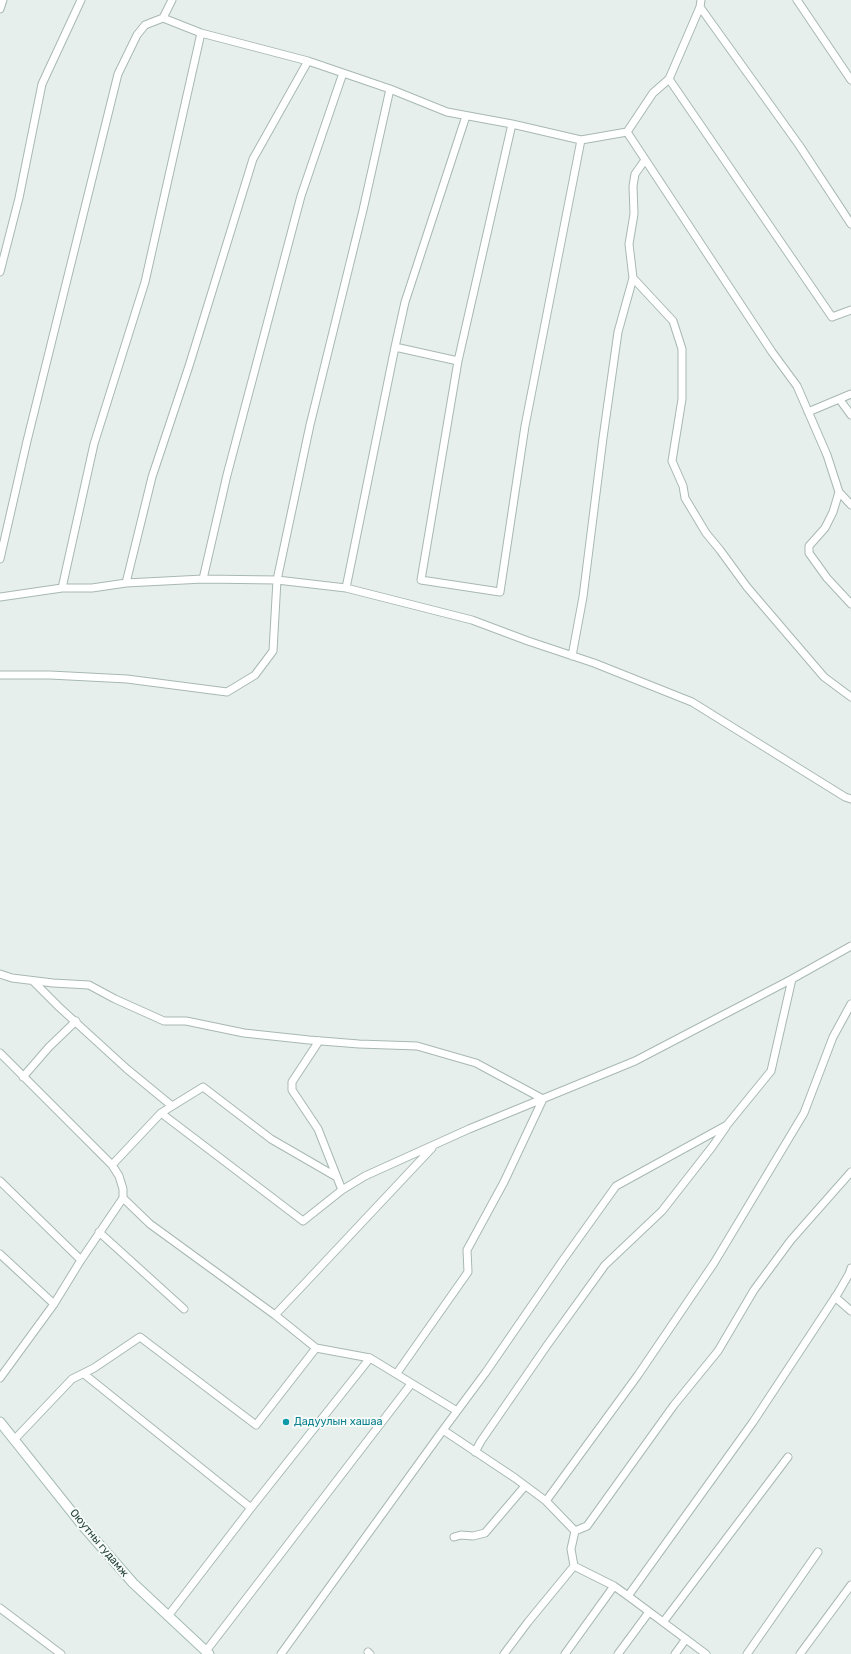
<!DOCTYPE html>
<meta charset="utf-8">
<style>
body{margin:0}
canvas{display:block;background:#e6efeb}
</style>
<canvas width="851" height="1654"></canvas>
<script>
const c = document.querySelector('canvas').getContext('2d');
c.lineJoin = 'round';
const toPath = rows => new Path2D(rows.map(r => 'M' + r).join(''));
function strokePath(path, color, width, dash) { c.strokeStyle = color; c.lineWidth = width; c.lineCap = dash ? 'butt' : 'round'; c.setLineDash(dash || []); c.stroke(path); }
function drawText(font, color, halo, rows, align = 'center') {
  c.font = font + ' Rubik,sans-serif'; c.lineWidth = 4; c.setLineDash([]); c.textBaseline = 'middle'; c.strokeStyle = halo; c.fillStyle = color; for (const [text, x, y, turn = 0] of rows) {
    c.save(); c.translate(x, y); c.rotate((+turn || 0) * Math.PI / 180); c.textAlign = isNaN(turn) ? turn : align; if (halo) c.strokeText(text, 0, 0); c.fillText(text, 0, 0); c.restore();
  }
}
const street = toPath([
 [172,0,163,18,201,33,308,61,390,89,447,112,512,124,581,140,627,132,653,93,669,79,700,7,701,0],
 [797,0,851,80],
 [700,7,799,145,851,224],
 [0,9,3,0],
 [669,79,832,317,851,310],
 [512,124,458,361,421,580,500,592,525,426,581,140],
 [627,132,772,352,797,386,827,455,839,492,851,505],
 [645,160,635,174,633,186,634,214,629,244,633,278,673,321,682,349,682,399,672,461,683,486,685,498,706,533,720,550,747,587,824,677,851,697],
 [0,272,19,198,42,84,81,0],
 [395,347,458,361],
 [840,400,851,415],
 [808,412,851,394],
 [839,492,833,512,825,528,809,546,809,553,827,578,851,604],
 [0,559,27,441,118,74,137,35,145,25,163,18],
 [203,579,227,475,301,196,343,73],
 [126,583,152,477,189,366,253,159,308,61],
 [62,588,94,444,145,282,201,33],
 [346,588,395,347,405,302,466,116],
 [0,597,62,588,92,588,126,583,203,579,277,580,346,588,472,620,528,641,594,663,692,702,845,797,851,799],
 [572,656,583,597,603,438,618,332,633,278],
 [0,675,50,675,127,679,227,692,255,675,273,651,277,580,310,425,363,210,390,89],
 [0,974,12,978,53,983,89,985,115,999,164,1021,186,1021,244,1033,309,1040,359,1044,417,1046,476,1063,543,1099,504,1182,467,1250,468,1272,397,1373],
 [33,981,59,1007,127,1069,172,1106],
 [319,1041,292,1082,292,1090,318,1129,342,1190],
 [0,1053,112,1165,119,1176,123,1189,123,1198,150,1224,275,1315,316,1348,370,1358,251,1508,168,1616],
 [23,1077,49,1047,76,1021],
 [161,1113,303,1221,342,1190,365,1176,469,1129,635,1061,792,979],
 [112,1165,161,1113,203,1087,271,1139,335,1176],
 [0,1181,81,1260],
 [99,1232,184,1309],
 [0,1254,54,1304],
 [835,1297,851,1311],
 [275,1315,432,1148],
 [370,1358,457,1411],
 [84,1374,251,1508],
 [0,1378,54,1304,81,1260,123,1198],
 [443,1430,486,1372,563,1260,616,1186,727,1125,771,1071,792,979,851,946],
 [14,1440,72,1379,94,1368,140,1337,256,1425,316,1348],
 [475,1452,481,1441,548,1344,605,1265,662,1211,712,1147,726,1127],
 [546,1501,638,1375,714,1263,804,1113,833,1037,851,1004],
 [454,1537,461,1535,473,1536,485,1533,525,1486],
 [574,1566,571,1549,575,1531,587,1526,674,1405,718,1351,754,1290,791,1240,851,1172],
 [574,1566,614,1586,628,1596,706,1654],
 [628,1596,753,1422,838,1293,849,1274,851,1268],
 [0,1608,61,1654],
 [664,1621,788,1457],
 [206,1651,411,1384],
 [368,1652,370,1654],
 [281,1654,443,1430,515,1478,546,1501,575,1531],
 [504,1654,528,1622,574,1566],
 [565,1654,614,1586],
 [618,1654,649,1612],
 [675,1654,686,1639],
 [747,1654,818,1552],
 [800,1654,851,1585]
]);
const secondary = toPath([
 [0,1422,83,1526,133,1583,209,1654]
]);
strokePath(street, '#a8b8b2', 9);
strokePath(secondary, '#a4bbb3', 11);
strokePath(street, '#fff', 7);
strokePath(secondary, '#fff', 9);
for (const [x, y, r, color] of [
 [286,1422,4,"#0f9aa8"]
]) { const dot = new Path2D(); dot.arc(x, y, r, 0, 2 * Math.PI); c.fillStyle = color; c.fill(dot); strokePath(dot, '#f7fbf9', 1.5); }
drawText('11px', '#0d838f', '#f7fbf9', [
 ["Дадуулын хашаа",294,1422]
], 'left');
drawText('11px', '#24423a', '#f7fbf9', [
 ["Оюутны гудамж",99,1543,50]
]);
</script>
